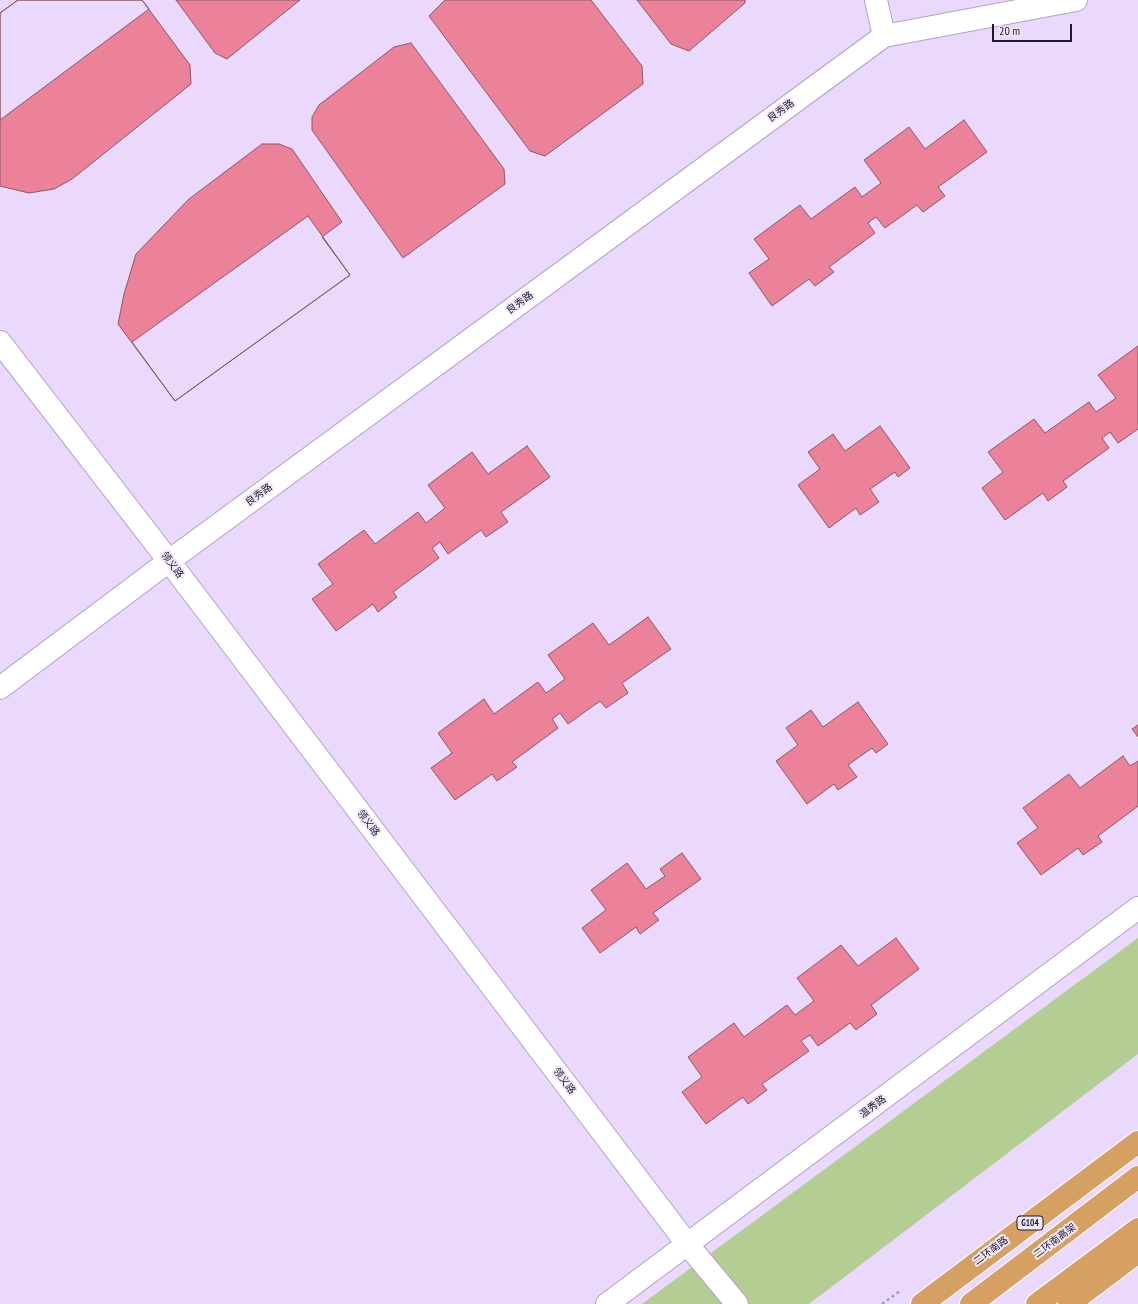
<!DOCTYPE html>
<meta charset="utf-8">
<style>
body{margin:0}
#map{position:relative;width:1138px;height:1304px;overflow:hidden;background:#ead9fd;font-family:"PT Sans Narrow",sans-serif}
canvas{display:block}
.scale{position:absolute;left:992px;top:24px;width:80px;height:18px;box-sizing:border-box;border:2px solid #201828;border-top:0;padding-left:5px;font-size:12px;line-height:14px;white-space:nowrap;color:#201828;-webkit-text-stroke:3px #f2eafc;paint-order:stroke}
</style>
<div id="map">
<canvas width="1138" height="1304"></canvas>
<div class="scale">20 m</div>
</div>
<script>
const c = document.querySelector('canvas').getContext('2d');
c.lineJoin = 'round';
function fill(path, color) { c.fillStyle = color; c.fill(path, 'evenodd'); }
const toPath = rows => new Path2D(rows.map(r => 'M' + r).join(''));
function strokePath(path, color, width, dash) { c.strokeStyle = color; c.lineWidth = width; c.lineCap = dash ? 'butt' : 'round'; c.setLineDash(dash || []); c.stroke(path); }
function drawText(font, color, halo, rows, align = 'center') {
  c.font = font + ' "PT Sans Narrow","Noto Sans SC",sans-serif'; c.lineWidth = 4; c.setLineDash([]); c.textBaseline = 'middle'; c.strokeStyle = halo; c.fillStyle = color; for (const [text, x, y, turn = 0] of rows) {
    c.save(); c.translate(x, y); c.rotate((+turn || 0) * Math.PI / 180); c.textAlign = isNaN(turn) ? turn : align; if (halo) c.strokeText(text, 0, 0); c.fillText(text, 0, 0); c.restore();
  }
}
fill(toPath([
 [1138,938,1138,1054,809,1304,642,1304]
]), '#b4cd92');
const building = toPath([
 [18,0,142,0,190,65,191,84,72,179,54,189,29,193,0,186,0,13,18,0],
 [18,0,142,0,149,9,0,120,0,13,18,0],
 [176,0,300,0,227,59,215,53,176,0],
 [445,0,591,0,642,66,643,84,545,156,530,151,429,16,445,0],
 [637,0,745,0,745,3,689,51,671,44,637,0],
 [411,43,504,169,505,184,403,258,312,130,312,117,319,105,394,47,411,43],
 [964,120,987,152,938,187,945,196,923,212,917,205,885,228,876,217,868,223,875,233,829,267,834,272,815,286,809,279,772,306,749,273,769,259,754,239,800,205,811,219,855,187,862,197,881,183,864,160,909,127,925,149,964,120],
 [262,144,279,144,292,149,342,222,322,237,350,275,175,401,118,324,124,294,136,254,189,199,262,144],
 [308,216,350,275,175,401,132,342,308,216],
 [1138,346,1138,429,1118,443,1110,432,1102,438,1109,448,1063,481,1067,487,1048,501,1043,493,1005,520,982,488,1003,472,988,452,1034,419,1045,433,1089,402,1096,412,1116,398,1098,375,1138,346],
 [880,426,910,468,898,477,895,472,870,489,879,502,860,515,856,508,829,528,798,485,820,469,808,452,833,434,845,451,880,426],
 [527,446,550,477,501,512,508,522,486,537,481,530,448,554,440,542,432,548,439,558,393,592,397,597,378,612,373,604,336,631,312,599,333,584,318,564,364,530,375,544,418,512,426,523,445,508,428,485,472,452,488,474,527,446],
 [648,617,671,649,622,683,628,693,606,708,600,701,568,724,560,713,552,719,558,728,512,762,517,767,497,781,492,774,455,800,431,768,452,753,438,733,484,699,494,714,538,682,546,693,565,679,548,655,593,623,609,645,648,617],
 [858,702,888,744,876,753,872,748,848,765,857,777,838,790,834,784,807,804,776,761,798,745,786,728,811,710,823,727,858,702],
 [1138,725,1138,737,1132,729,1138,725],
 [1123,756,1130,766,1138,761,1138,806,1098,836,1102,842,1083,855,1078,848,1041,875,1017,843,1038,828,1023,808,1069,774,1080,788,1123,756],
 [682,853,701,879,653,913,659,920,640,934,636,927,600,953,582,928,606,910,591,890,627,863,646,889,665,876,660,869,682,853],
 [896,938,919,969,871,1005,877,1014,856,1030,850,1023,818,1046,810,1035,801,1041,809,1051,762,1084,767,1090,748,1104,743,1097,706,1124,682,1092,702,1077,688,1057,734,1023,744,1037,787,1005,795,1015,814,1001,797,978,841,945,858,966,896,938]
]);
fill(building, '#ec829a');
strokePath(building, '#885862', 1);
const tertiary = toPath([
 [876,0,884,36],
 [0,342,169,561,688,1245,737,1304],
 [0,688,169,561,884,36,1076,0],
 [607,1304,1138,908]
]);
const trunk = toPath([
 [922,1304,1138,1142],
 [971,1304,1138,1177],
 [1037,1304,1138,1229],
 [1069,1304,1138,1252]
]);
strokePath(tertiary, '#b39fc9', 24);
strokePath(trunk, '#fff', 24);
strokePath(toPath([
 [882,1304,900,1291]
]), '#a99bb8', 2.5, [3, 3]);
strokePath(tertiary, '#fff', 22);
strokePath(trunk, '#d6a063', 22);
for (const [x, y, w] of [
 [1030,1223,26]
]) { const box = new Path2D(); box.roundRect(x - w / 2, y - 7, w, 14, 3); c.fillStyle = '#f2eafc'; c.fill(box); strokePath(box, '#201828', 1); }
drawText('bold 9px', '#201828', null, [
 ["G104",1030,1223]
]);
drawText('10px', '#201828', '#f2eafc', [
 ["良秀路",781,111,-36],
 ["良秀路",520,303,-36],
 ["良秀路",259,495,-36],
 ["领义路",172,565,53],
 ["领义路",368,823,53],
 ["领义路",564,1081,53],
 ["温秀路",873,1107,-37],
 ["二环南高架",1055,1241,-37],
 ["二环南路",991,1251,-37]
]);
</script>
